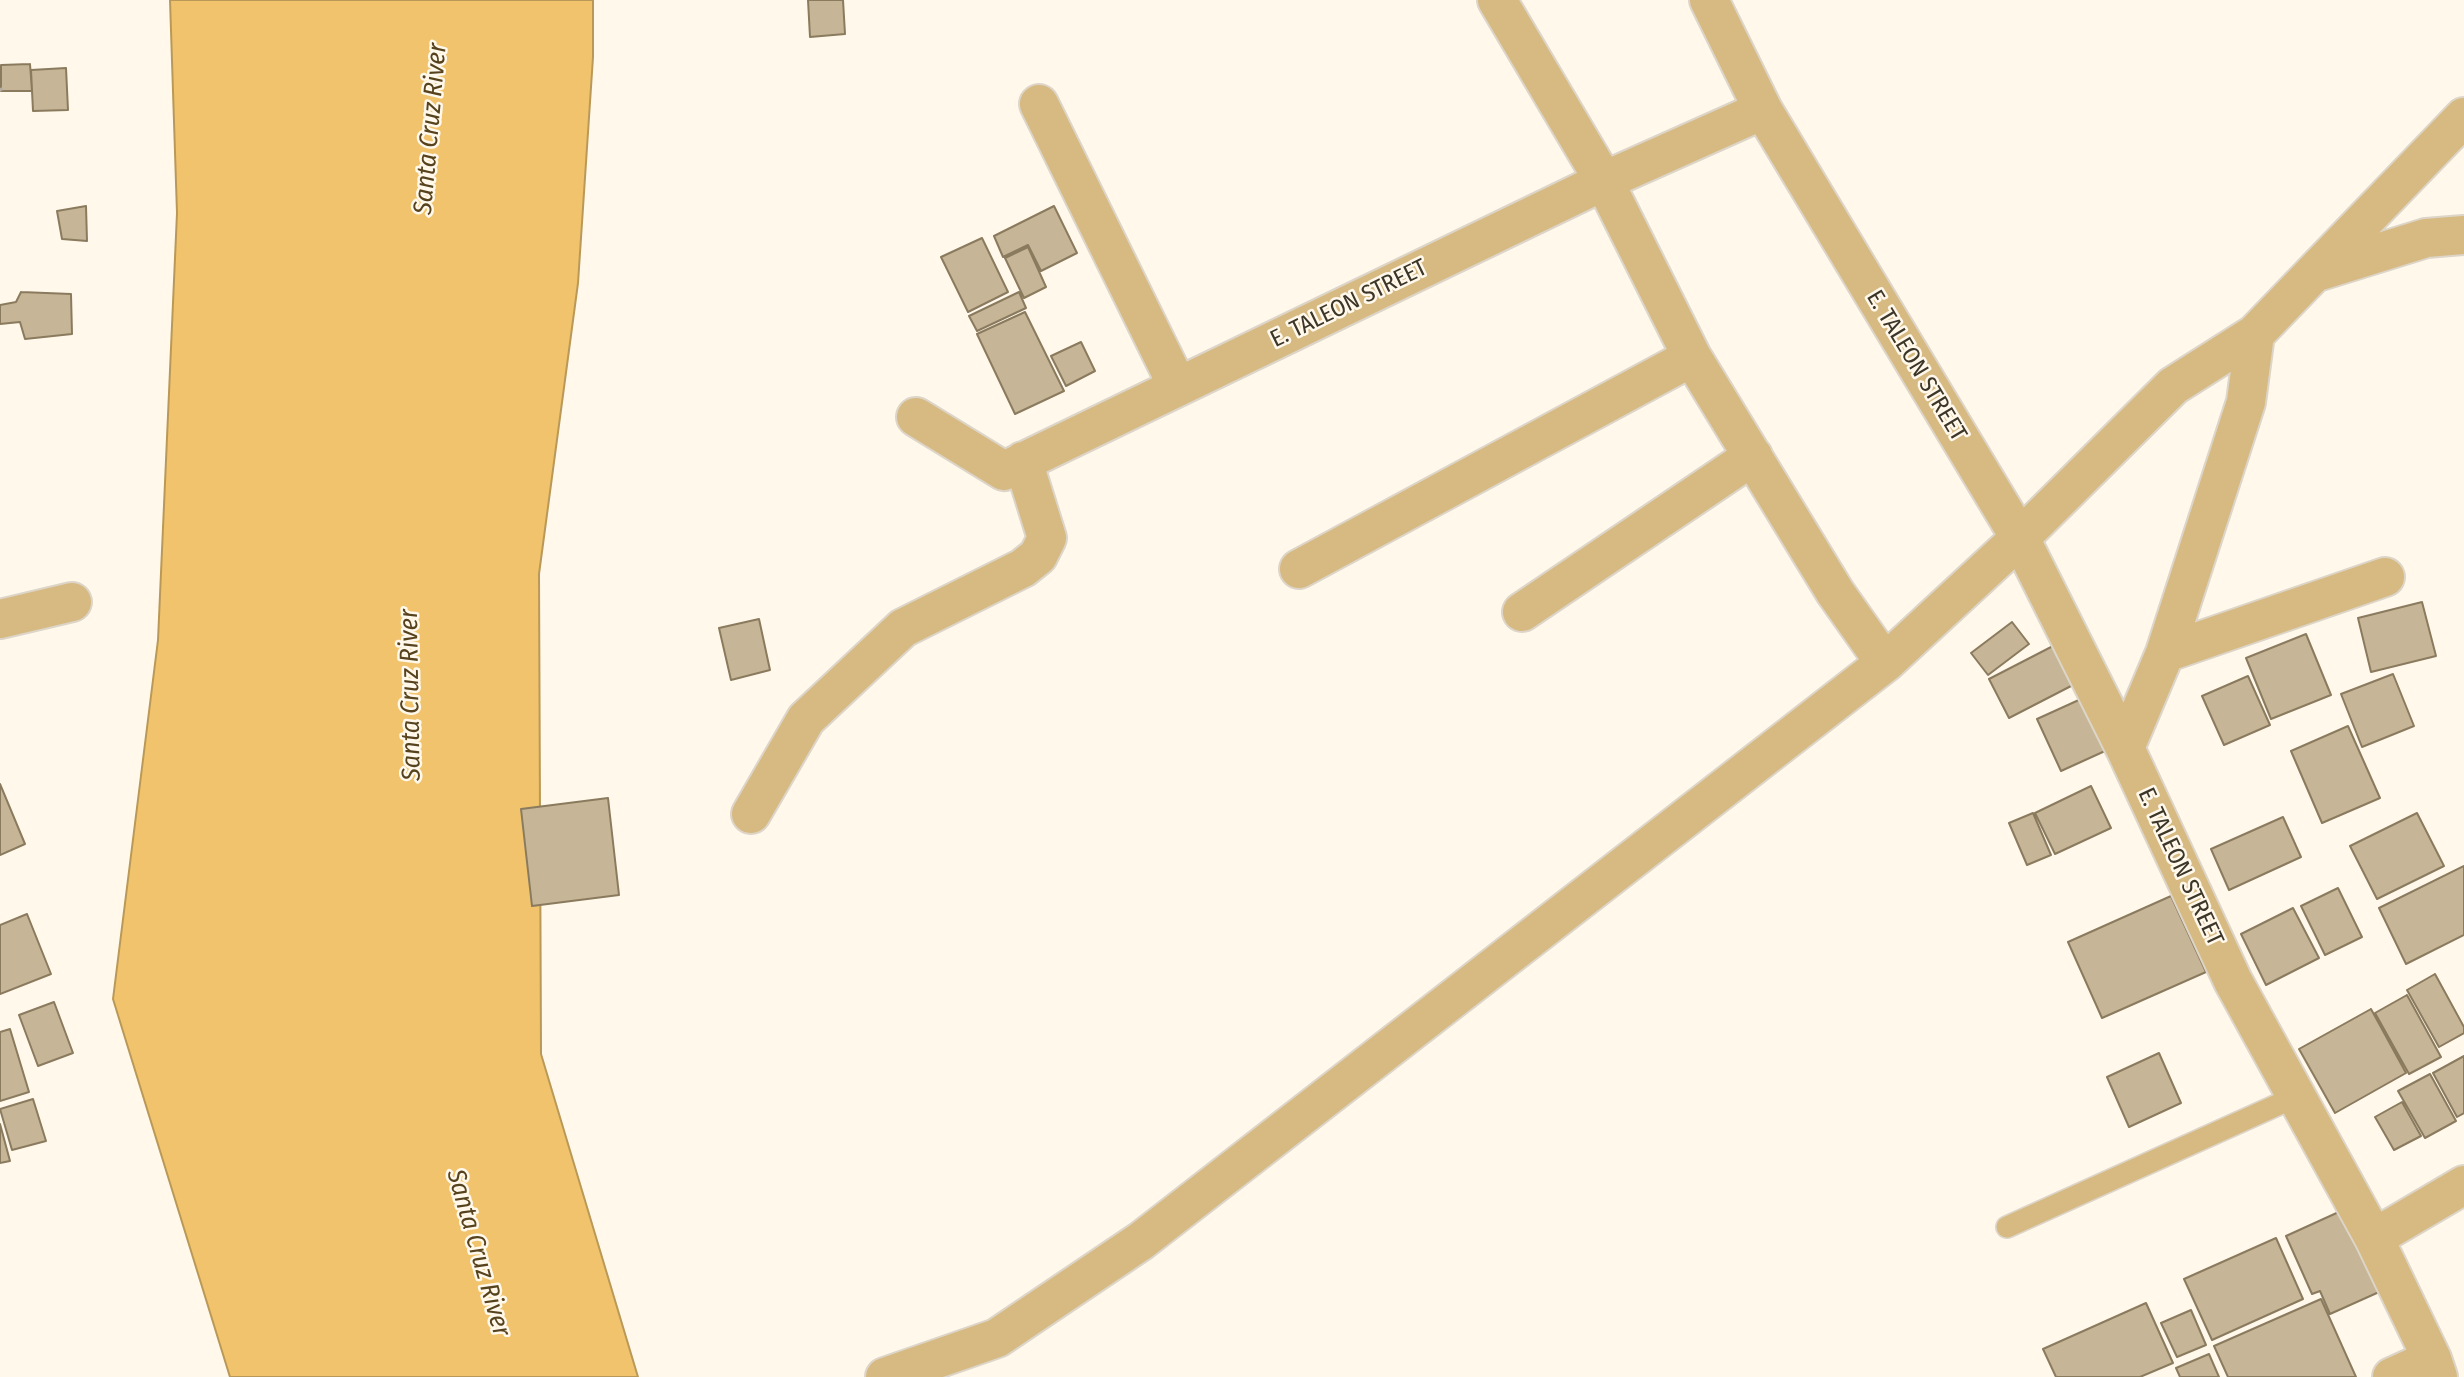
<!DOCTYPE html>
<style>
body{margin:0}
canvas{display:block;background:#fff8eb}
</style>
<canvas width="2464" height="1377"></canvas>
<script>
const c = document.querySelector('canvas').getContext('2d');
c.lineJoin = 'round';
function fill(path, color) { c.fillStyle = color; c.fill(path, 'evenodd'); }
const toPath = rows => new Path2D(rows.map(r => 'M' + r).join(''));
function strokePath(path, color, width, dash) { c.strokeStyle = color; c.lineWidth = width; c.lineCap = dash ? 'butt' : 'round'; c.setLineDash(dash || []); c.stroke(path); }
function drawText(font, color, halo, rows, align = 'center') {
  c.font = font + ' "Fira Sans Condensed",sans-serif'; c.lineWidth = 5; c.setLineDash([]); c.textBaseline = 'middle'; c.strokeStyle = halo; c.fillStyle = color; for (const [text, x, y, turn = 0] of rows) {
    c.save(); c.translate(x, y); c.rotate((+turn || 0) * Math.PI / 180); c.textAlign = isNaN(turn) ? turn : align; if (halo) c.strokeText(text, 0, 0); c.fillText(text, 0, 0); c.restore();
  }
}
const water = toPath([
 [170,0,593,0,593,57,578,283,539,574,541,1054,638,1377,230,1377,113,999,158,640,177,213,170,0]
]);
fill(water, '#f0c36c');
strokePath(water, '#ba9958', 2);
const building = toPath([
 [808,0,843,0,845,34,810,37,808,0],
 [30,64,32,91,1,91,1,65,30,64],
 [66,68,68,110,33,111,31,70,66,68],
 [86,206,87,241,62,239,57,211,86,206],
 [1054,206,1077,253,1041,271,1028,245,1003,257,994,236,1054,206],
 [982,238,1008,292,968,312,941,257,982,238],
 [1028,247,1046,287,1024,298,1005,258,1028,247],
 [21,292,71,294,72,334,25,339,20,322,0,324,0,305,16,302,21,292],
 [1019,292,1026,308,977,331,969,316,1019,292],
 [1025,312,1064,391,1015,414,977,334,1025,312],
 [1081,342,1095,371,1066,386,1051,356,1081,342],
 [2422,602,2436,656,2371,672,2358,618,2422,602],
 [759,619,770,670,731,680,719,628,759,619],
 [2012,622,2029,644,1988,675,1971,653,2012,622],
 [2306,634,2331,695,2271,719,2246,658,2306,634],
 [2053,646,2073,685,2009,718,1989,679,2053,646],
 [2393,674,2414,726,2362,747,2341,694,2393,674],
 [2248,676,2270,725,2224,745,2202,696,2248,676],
 [2081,699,2105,751,2061,771,2037,719,2081,699],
 [2348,726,2380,798,2322,823,2291,751,2348,726],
 [0,784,25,844,0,855,0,784],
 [2091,786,2111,828,2055,854,2035,813,2091,786],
 [608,798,619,895,532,906,521,809,608,798],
 [2033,813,2051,855,2027,865,2009,823,2033,813],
 [2417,813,2444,866,2377,899,2350,846,2417,813],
 [2283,817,2301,857,2229,890,2211,849,2283,817],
 [2464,866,2464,935,2406,964,2379,908,2464,866],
 [2338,888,2362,937,2325,955,2301,906,2338,888],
 [2171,896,2206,972,2102,1018,2068,942,2171,896],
 [2293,908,2319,958,2266,985,2241,934,2293,908],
 [27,914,51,974,0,994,0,925,27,914],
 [2435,974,2464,1027,2464,1033,2439,1047,2407,990,2435,974],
 [2407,995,2441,1057,2409,1074,2375,1013,2407,995],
 [54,1002,73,1053,38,1066,19,1015,54,1002],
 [2371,1009,2406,1073,2335,1113,2299,1049,2371,1009],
 [10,1029,29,1092,0,1101,0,1032,10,1029],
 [2159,1053,2181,1103,2129,1127,2107,1077,2159,1053],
 [2464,1056,2464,1113,2457,1117,2433,1073,2464,1056],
 [2430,1074,2456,1121,2425,1138,2398,1091,2430,1074],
 [33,1099,46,1141,12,1150,0,1109,33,1099],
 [2402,1102,2421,1136,2394,1150,2375,1117,2402,1102],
 [0,1124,10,1161,0,1163,0,1124],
 [2352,1206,2388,1288,2330,1314,2320,1291,2312,1294,2286,1236,2352,1206],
 [2276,1238,2303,1299,2212,1340,2184,1279,2276,1238],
 [2321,1299,2356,1377,2228,1377,2214,1346,2321,1299],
 [2146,1303,2173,1363,2140,1377,2056,1377,2043,1349,2146,1303],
 [2191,1310,2206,1345,2177,1357,2161,1323,2191,1310],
 [2209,1354,2219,1377,2180,1377,2176,1368,2209,1354]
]);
fill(building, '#c6b597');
strokePath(building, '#8b7b5e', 2);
const service = toPath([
 [2007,1227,2295,1097]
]);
const minor = toPath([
 [1497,0,1604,181,1692,357,1835,592,1885,663],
 [1709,0,1763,110,2020,538,2125,748,2233,981,2374,1238,2432,1359,2438,1377],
 [1039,104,1178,387],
 [2320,271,2426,238,2464,235],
 [916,417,1004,471,1604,181,1763,110],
 [1299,569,1692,357],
 [1522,612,1753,456],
 [0,619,72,602],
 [2165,653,2385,577],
 [2125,748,2165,653,2246,402,2255,334,2464,117],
 [751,814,806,719,903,628,1023,568,1038,556,1047,538,1023,461],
 [2374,1238,2464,1185],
 [885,1377,997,1338,1141,1241,1885,663,2020,538,2173,386,2255,334],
 [2392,1377,2432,1359]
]);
strokePath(service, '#dcd5c8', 24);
strokePath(minor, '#dcd5c8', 42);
strokePath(toPath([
 [0,88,1,91]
]), '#b4ada0', 4.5, [7, 3.5]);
strokePath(service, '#d7b982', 21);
strokePath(minor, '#d7b982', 38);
drawText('24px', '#3c3629', '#fff8eb', [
 ["E. TALEON STREET",1349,304,-26],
 ["E. TALEON STREET",1916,366,59],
 ["E. TALEON STREET",2180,867,65]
]);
drawText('italic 26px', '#56431e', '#fff8eb', [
 ["Santa Cruz River",431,129,-85],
 ["Santa Cruz River",411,695,-91],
 ["Santa Cruz River",478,1253,74]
]);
</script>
